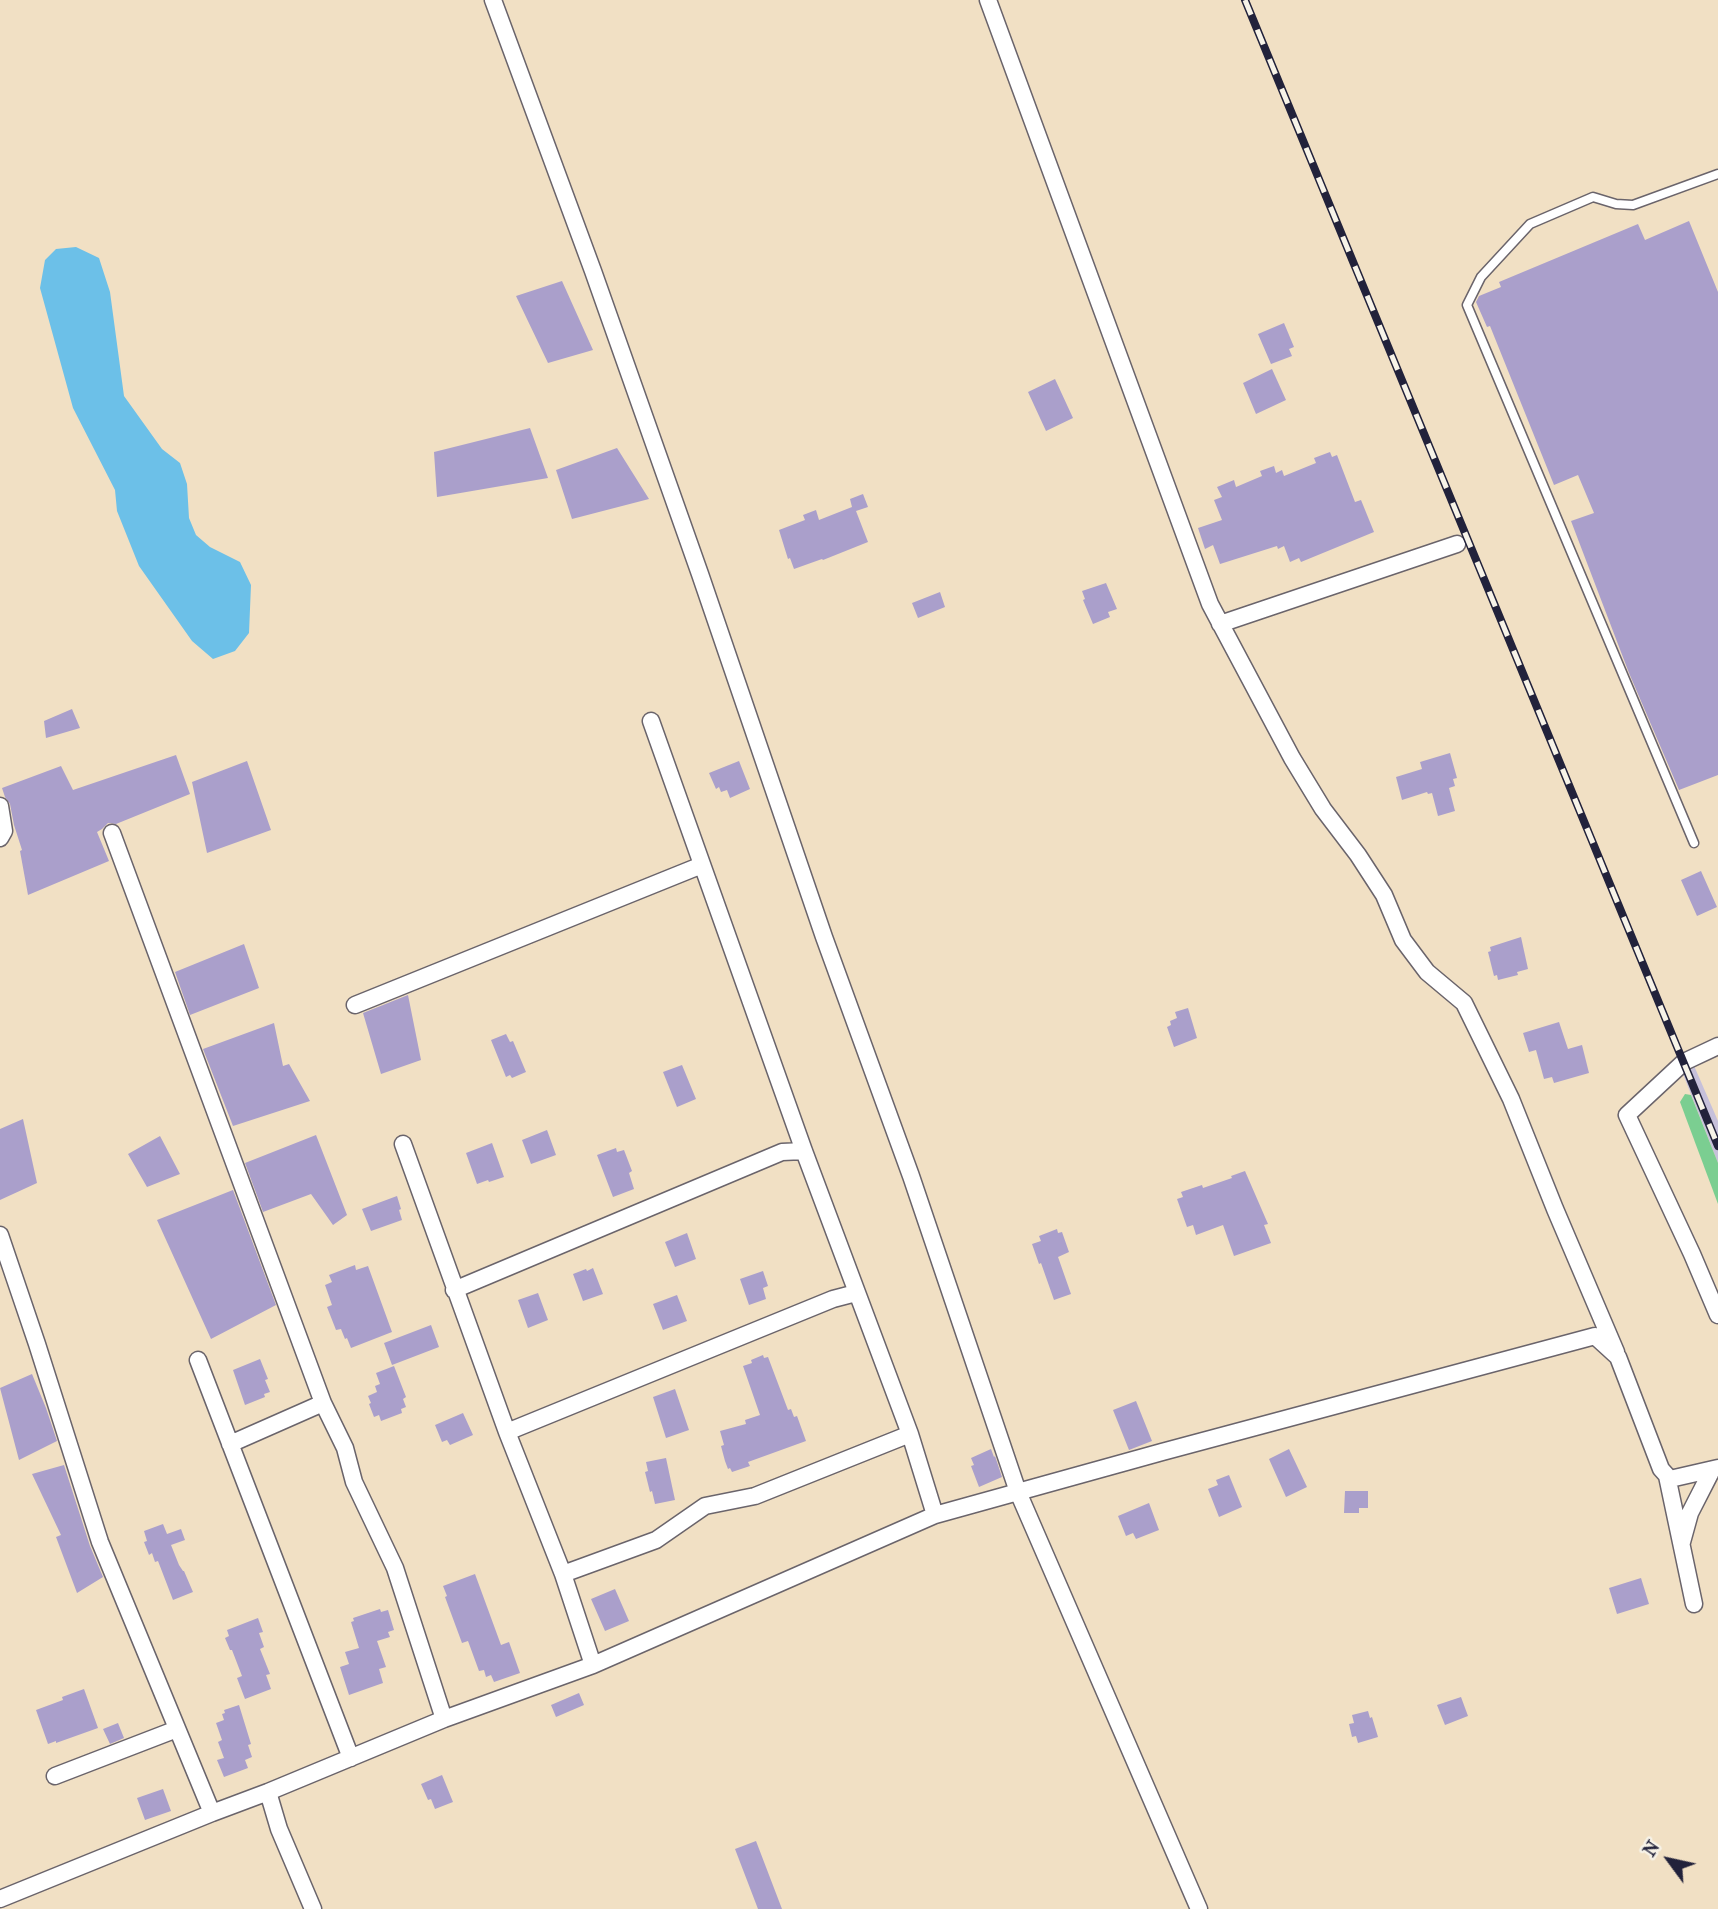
<!DOCTYPE html>
<style>
body{margin:0}
#map{position:relative;width:1718px;height:1909px;overflow:hidden;background:#f1e0c4;font-family:"IM FELL French Canon",serif}
canvas{display:block}
.north{position:absolute;left:1634px;top:1825px;width:70px;height:70px;-webkit-text-stroke:5px #f7f3e8;paint-order:stroke;rotate:303deg;font-size:19px;font-weight:700;line-height:28px;text-align:center;color:#22223b}
.north::after{content:'';display:block;margin:auto;width:24px;height:32px;background:#22223b;clip-path:polygon(50% 0,100% 100%,50% 72%,0 100%)}
</style>
<div id="map">
<canvas width="1718" height="1909"></canvas>
<div class="north">N</div>
</div>
<script>
const c = document.querySelector('canvas').getContext('2d');
c.lineJoin = 'round';
function fill(path, color) { c.fillStyle = color; c.fill(path, 'evenodd'); }
const toPath = rows => new Path2D(rows.map(r => 'M' + r).join(''));
function strokePath(path, color, width, dash) { c.strokeStyle = color; c.lineWidth = width; c.lineCap = dash ? 'butt' : 'round'; c.setLineDash(dash || []); c.stroke(path); }
fill(toPath([
 [1692,1061,1718,1121,1718,1163,1683,1074]
]), '#c6c0da');
fill(toPath([
 [1685,1094,1691,1095,1718,1163,1718,1204,1680,1102]
]), '#7bce91');
fill(toPath([
 [76,247,99,258,110,292,124,396,162,449,180,463,187,484,189,518,196,535,210,547,240,562,251,585,249,633,235,651,213,659,192,641,139,566,117,511,115,490,73,408,40,288,45,260,56,249]
]), '#6cc0e8');
fill(toPath([
 [1689,221,1718,292,1718,775,1679,790,1629,673,1571,521,1594,513,1578,475,1554,485,1490,326,1487,327,1476,302,1479,296,1501,287,1499,282,1638,224,1645,240],
 [562,281,593,350,548,363,516,296],
 [1284,323,1294,347,1289,349,1292,356,1271,364,1258,334],
 [1272,369,1286,400,1256,414,1243,383],
 [1055,379,1073,418,1046,431,1028,392],
 [530,428,548,478,437,497,434,452],
 [617,448,649,499,572,519,556,470],
 [1330,452,1332,457,1337,455,1355,502,1361,500,1374,532,1301,562,1299,558,1290,562,1284,546,1278,549,1277,546,1220,564,1213,545,1205,549,1198,528,1222,520,1214,500,1222,497,1217,487,1234,480,1236,487,1262,476,1260,471,1274,466,1276,473,1282,470,1284,476,1316,463,1314,458],
 [863,494,868,507,856,511,868,542,823,560,822,559,794,569,790,558,788,559,779,530,805,520,803,515,816,510,819,520,852,507,850,499],
 [1106,583,1117,609,1108,612,1110,617,1093,624,1083,600,1085,599,1082,591],
 [940,592,945,607,918,618,912,603],
 [72,709,80,728,46,738,44,721],
 [1450,753,1457,778,1453,779,1455,786,1449,788,1455,811,1438,816,1432,793,1428,794,1427,792,1402,800,1396,777,1422,769,1420,762],
 [176,755,190,794,116,824,108,823,102,829,97,832,109,861,28,895,20,851,22,850,14,825,10,804,5,797,2,788,61,766,73,790],
 [247,761,271,830,207,853,192,782],
 [739,761,750,789,730,798,727,790,721,792,719,787,716,789,709,773],
 [1701,871,1717,907,1697,916,1681,880],
 [1521,937,1528,969,1517,972,1518,975,1498,980,1497,975,1494,976,1488,952,1491,951,1490,947],
 [244,944,259,988,190,1015,175,972],
 [408,995,421,1060,381,1074,363,1013],
 [1188,1008,1197,1038,1174,1047,1167,1027,1171,1025,1170,1021,1177,1018,1175,1012],
 [1559,1022,1568,1049,1582,1045,1589,1073,1554,1083,1552,1077,1544,1079,1536,1050,1529,1052,1523,1033],
 [274,1023,283,1066,289,1064,310,1101,233,1126,203,1049],
 [506,1034,510,1042,513,1041,526,1072,512,1078,510,1075,506,1077,491,1040],
 [682,1065,696,1099,677,1107,663,1072],
 [23,1119,37,1183,0,1200,0,1129],
 [547,1130,556,1155,531,1164,522,1140],
 [316,1135,347,1215,333,1225,311,1194,263,1212,245,1163],
 [160,1136,180,1174,147,1187,128,1154],
 [492,1143,504,1177,489,1182,488,1180,477,1184,466,1153],
 [616,1148,617,1152,624,1150,632,1171,629,1173,634,1189,613,1197,597,1155],
 [1245,1171,1268,1224,1264,1225,1271,1243,1234,1256,1223,1225,1196,1235,1193,1225,1187,1227,1177,1199,1183,1197,1181,1192,1202,1185,1203,1188,1232,1178,1231,1176],
 [233,1190,276,1305,211,1339,157,1220],
 [397,1196,401,1209,399,1210,402,1220,371,1231,362,1209],
 [1057,1229,1058,1233,1062,1232,1069,1252,1058,1257,1071,1294,1054,1300,1041,1263,1039,1264,1032,1244,1041,1241,1039,1236],
 [687,1233,696,1259,675,1267,665,1242],
 [355,1265,356,1270,368,1266,392,1332,351,1348,347,1338,345,1339,341,1329,336,1330,327,1307,332,1305,325,1285,332,1282,329,1275],
 [593,1268,603,1294,583,1301,573,1274,586,1269,587,1271],
 [763,1271,768,1286,763,1288,766,1299,749,1305,740,1279],
 [538,1293,548,1320,528,1328,518,1300],
 [677,1295,687,1321,663,1330,653,1304],
 [431,1325,439,1347,392,1365,384,1343],
 [763,1355,764,1358,768,1357,788,1410,791,1409,794,1417,797,1416,806,1441,748,1462,750,1466,732,1472,730,1468,728,1469,725,1461,721,1446,724,1445,720,1431,746,1424,745,1420,760,1415,743,1366,752,1363,751,1360],
 [260,1359,268,1379,265,1380,270,1392,264,1394,265,1397,245,1405,233,1370],
 [394,1366,406,1397,403,1399,406,1407,401,1409,402,1413,381,1421,379,1415,374,1417,369,1404,371,1403,368,1396,377,1392,375,1386,380,1384,376,1373],
 [32,1374,46,1408,57,1441,19,1460,0,1388],
 [675,1389,689,1430,666,1438,653,1397],
 [1136,1401,1152,1441,1129,1450,1113,1410],
 [463,1413,473,1435,450,1445,447,1440,442,1442,435,1425],
 [991,1449,994,1457,995,1456,1002,1477,979,1487,971,1466,974,1465,971,1458],
 [1289,1449,1307,1487,1286,1497,1269,1459],
 [666,1458,675,1500,655,1504,652,1491,650,1492,645,1472,648,1471,646,1462],
 [64,1465,90,1546,103,1577,77,1593,56,1537,61,1535,32,1474],
 [1229,1475,1242,1507,1219,1517,1208,1489,1218,1485,1216,1480],
 [1345,1491,1368,1491,1368,1508,1359,1508,1359,1513,1344,1513],
 [1149,1503,1159,1530,1136,1539,1133,1533,1126,1536,1118,1516],
 [163,1524,167,1534,181,1529,185,1540,171,1545,179,1565,183,1571,184,1571,193,1592,173,1600,158,1561,155,1562,152,1553,149,1555,144,1542,147,1541,144,1531],
 [475,1574,501,1645,509,1642,520,1673,494,1682,491,1675,486,1677,484,1670,479,1671,468,1641,462,1643,445,1597,447,1596,443,1586],
 [1641,1578,1649,1604,1617,1614,1609,1588],
 [615,1589,629,1621,605,1631,591,1599],
 [380,1609,381,1612,388,1610,394,1630,388,1632,390,1637,377,1641,386,1667,379,1669,383,1683,349,1695,340,1667,349,1664,345,1652,359,1648,351,1622,354,1621,353,1618],
 [258,1618,263,1632,259,1633,264,1647,260,1649,270,1674,266,1675,271,1689,245,1699,237,1678,242,1676,232,1650,230,1650,225,1638,229,1636,227,1630],
 [84,1689,98,1728,56,1743,56,1741,48,1744,36,1710,63,1700,62,1697],
 [579,1693,584,1705,556,1717,551,1705],
 [1461,1697,1468,1716,1445,1725,1437,1705],
 [239,1705,251,1744,248,1745,252,1757,245,1760,248,1768,224,1777,217,1760,224,1758,218,1742,222,1740,216,1723,224,1720,222,1714,225,1713,224,1710],
 [1368,1711,1370,1718,1372,1717,1378,1737,1358,1743,1356,1736,1352,1737,1349,1724,1354,1723,1352,1715],
 [118,1723,124,1738,110,1744,103,1729],
 [442,1775,453,1802,435,1809,431,1799,428,1800,421,1784],
 [163,1789,171,1811,145,1820,137,1798],
 [756,1841,782,1909,758,1909,735,1849]
]), '#aa9fcb');
const service = toPath([
 [1694,843,1467,305,1481,277,1530,224,1593,197,1616,204,1633,205,1718,174]
]);
const minor = toPath([
 [493,0,593,271,700,574,824,937,911,1176,1018,1492,1199,1909],
 [988,0,1210,604,1292,758,1323,809,1358,855,1384,895,1403,940,1427,972,1464,1003,1511,1099,1555,1209,1616,1352],
 [1220,624,1457,544],
 [651,721,804,1151,910,1434,935,1515],
 [0,806,4,831,0,838],
 [112,833,323,1403,345,1448,354,1482,395,1568,444,1719],
 [355,1005,702,865],
 [1718,1046,1684,1062,1627,1115,1692,1254,1718,1315],
 [403,1144,507,1432,563,1574,593,1665],
 [0,1235,37,1344,100,1542,212,1813],
 [454,1290,782,1152,804,1151],
 [198,1360,351,1758],
 [507,1432,833,1299,856,1293],
 [230,1444,323,1403],
 [1667,1476,1694,1604],
 [1682,1542,1690,1513,1712,1470],
 [563,1574,656,1540,705,1506,755,1496,910,1434],
 [55,1776,177,1729],
 [268,1792,279,1829,313,1909],
 [0,1899,212,1813,268,1792,444,1719,593,1665,935,1515,1162,1452,1595,1336,1618,1357,1661,1469,1670,1479,1718,1468]
]);
strokePath(service, '#6a646b', 11);
strokePath(minor, '#6a646b', 19);
strokePath(service, '#fff', 8);
strokePath(minor, '#fff', 16);
const rail = toPath([
 [1245,0,1718,1146]
]);
strokePath(rail, '#22223b', 8);
strokePath(rail, '#f7f3e8', 5, [16]);
</script>
